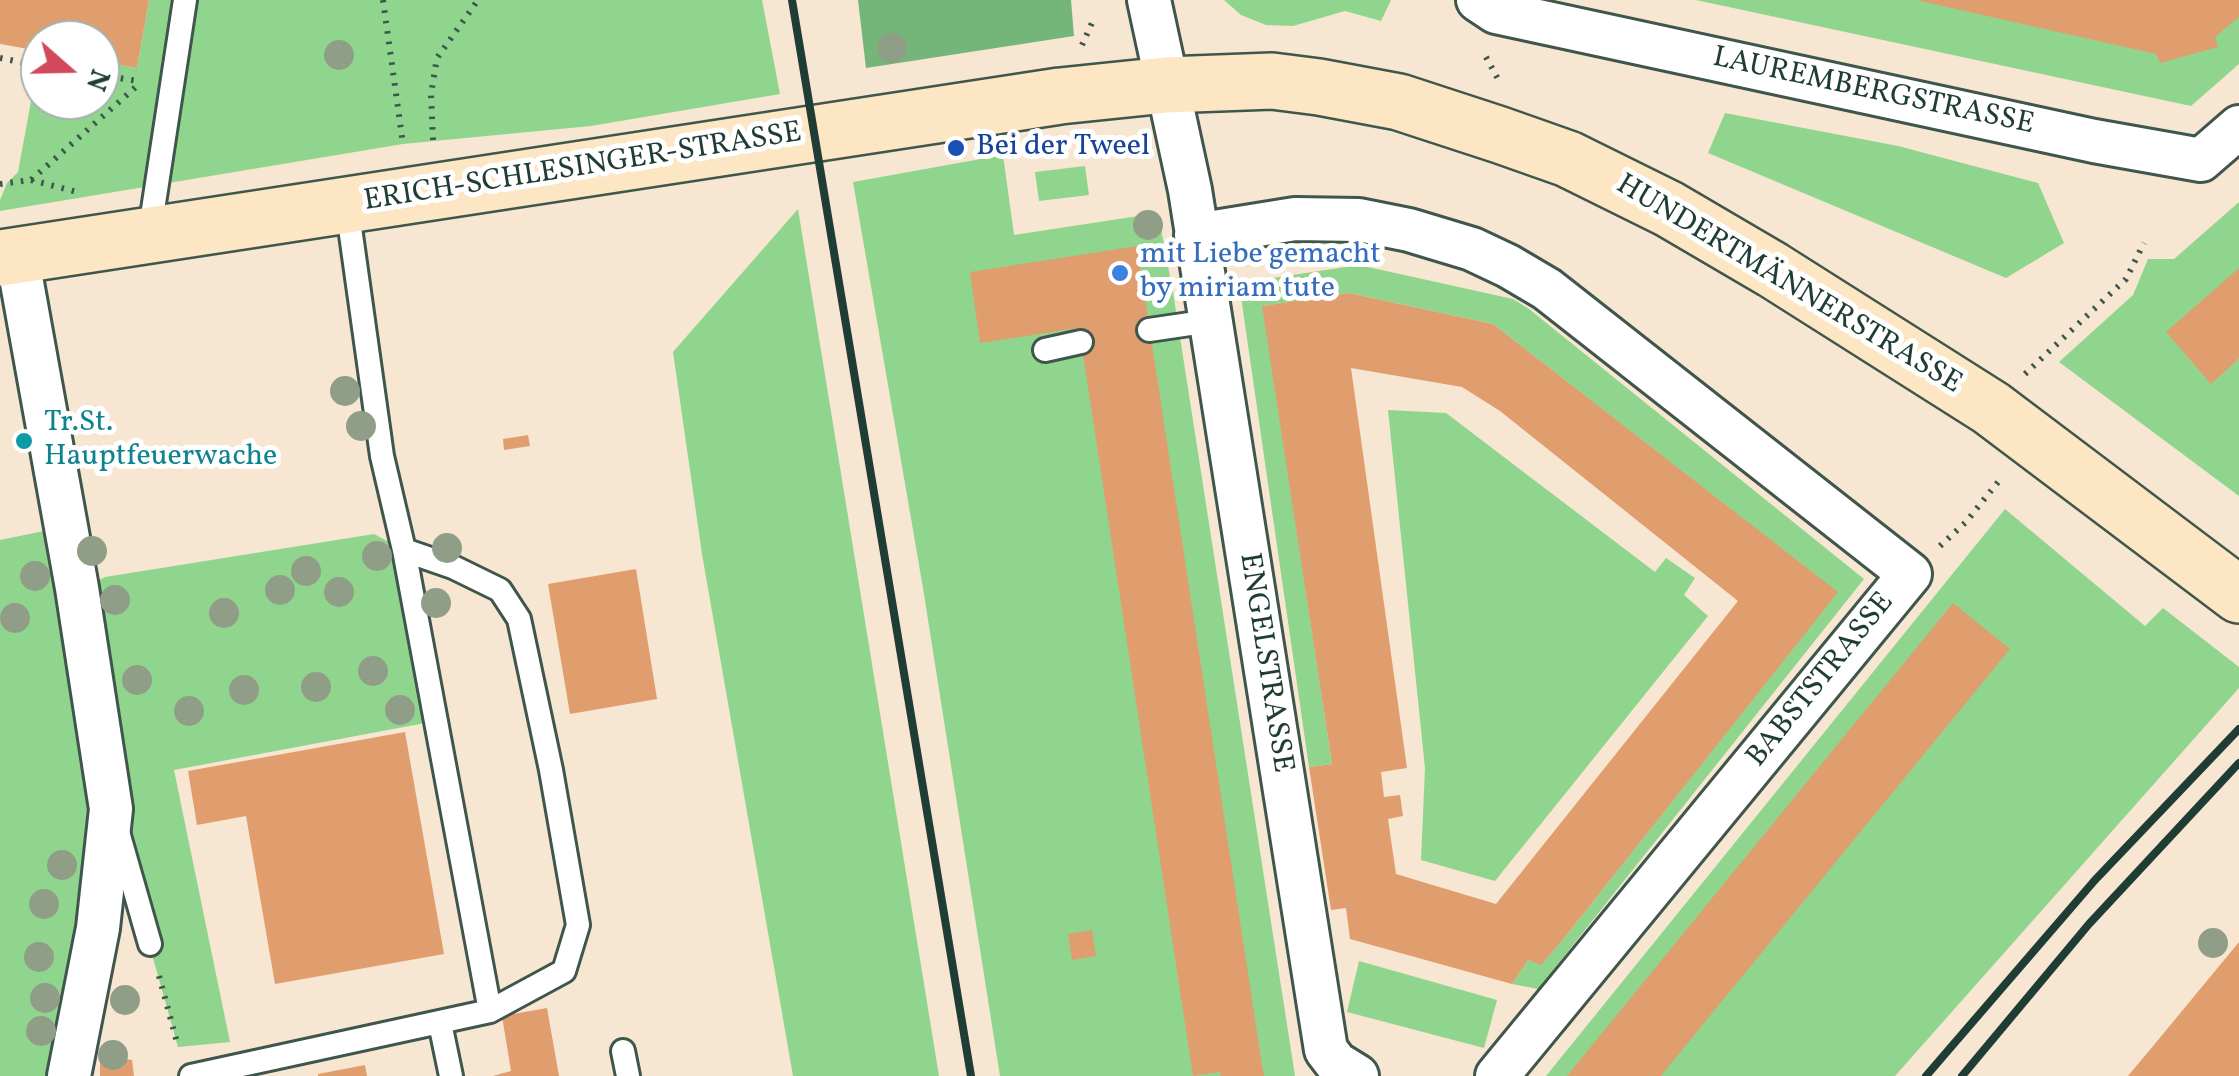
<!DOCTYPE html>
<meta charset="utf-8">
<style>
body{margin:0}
#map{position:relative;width:2239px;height:1076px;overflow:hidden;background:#f7e6d1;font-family:Vollkorn,serif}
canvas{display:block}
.north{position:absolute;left:20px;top:20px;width:100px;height:100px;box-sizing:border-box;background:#fff;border:2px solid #a5b1ae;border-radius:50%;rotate:110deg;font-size:28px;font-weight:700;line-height:40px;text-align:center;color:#1f3d34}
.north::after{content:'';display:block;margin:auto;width:35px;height:45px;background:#d1495b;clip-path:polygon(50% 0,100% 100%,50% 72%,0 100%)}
</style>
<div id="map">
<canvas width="2239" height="1076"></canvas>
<div class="north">N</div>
</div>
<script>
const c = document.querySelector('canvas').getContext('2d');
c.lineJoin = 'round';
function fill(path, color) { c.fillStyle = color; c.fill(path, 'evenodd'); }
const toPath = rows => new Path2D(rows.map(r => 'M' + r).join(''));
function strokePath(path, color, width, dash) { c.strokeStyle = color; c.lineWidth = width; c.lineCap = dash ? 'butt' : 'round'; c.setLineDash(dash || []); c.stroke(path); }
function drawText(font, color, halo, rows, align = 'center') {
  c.font = font + ' Vollkorn,serif'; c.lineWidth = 10; c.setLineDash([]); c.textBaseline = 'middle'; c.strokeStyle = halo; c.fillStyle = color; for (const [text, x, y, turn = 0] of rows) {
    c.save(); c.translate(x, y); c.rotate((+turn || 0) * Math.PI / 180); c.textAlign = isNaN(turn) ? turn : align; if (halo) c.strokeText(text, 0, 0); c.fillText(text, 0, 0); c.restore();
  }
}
fill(toPath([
 [149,0,762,0,780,94,591,126,403,144,0,211,0,200,7,183,18,172,40,52,40,100,100,100,100,61,137,68],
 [1224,0,1391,0,1381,21,1345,11,1293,26,1266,25,1241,15],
 [1696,0,2239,0,2239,64,2191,106],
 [1725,113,1898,146,2038,183,2064,243,2006,278,1708,153],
 [1003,155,1014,235,1158,213,1173,292,1295,1076,1000,1076,923,588,853,182],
 [1085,166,1089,195,1039,201,1035,172],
 [2239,202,2239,268,2211,383,2239,359,2239,496,2059,362,2133,295,2148,259,2174,259],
 [798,209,939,1076,793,1076,702,554,673,352],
 [1359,265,1513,299,1529,309,1864,579,1538,989,1512,984,1528,960,1541,964,1569,932,1837,592,1493,324,1349,293,1263,306,1332,764,1309,767,1239,283],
 [1388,410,1446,413,1655,572,1666,558,1695,578,1684,595,1708,616,1495,881,1421,860,1425,768],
 [2005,509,2145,626,2163,608,2239,667,2239,688,1895,1076,1546,1076],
 [54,529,98,842,51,1076,0,1076,0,540],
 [374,534,404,550,436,721,174,770,230,1042,178,1047,111,809,94,583,105,577],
 [1359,961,1497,1000,1484,1048,1347,1012]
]), '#90d58e');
fill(toPath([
 [858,0,1071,0,1074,36,866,68]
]), '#74b679');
fill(toPath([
 [0,0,149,0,137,68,100,61,100,40,40,40,40,51,0,44],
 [1916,0,2239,0,2239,17,2215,37,2218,47,2160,63,2156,54],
 [1137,246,1262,1065,1264,1076,1220,1076,1221,1072,1193,1076,1079,328,980,343,970,272],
 [2239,268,2239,359,2211,384,2166,332],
 [1349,293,1493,324,1838,592,1569,932,1541,965,1528,960,1512,984,1350,939,1346,908,1331,910,1309,767,1332,764,1262,306],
 [1351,368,1462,387,1500,411,1738,601,1496,904,1396,874,1388,819,1403,816,1400,795,1384,797,1381,772,1407,768],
 [528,435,530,446,504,450,503,439],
 [636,569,657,699,570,714,548,584],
 [1953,603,2010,649,1709,1017,1661,1076,1567,1076],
 [405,732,444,954,275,984,246,816,197,825,188,771],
 [1092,930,1096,956,1072,960,1068,934],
 [2239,942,2239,1076,2128,1076,2158,1040],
 [547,1008,559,1076,493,1076,511,1071,502,1016],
 [100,1055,132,1060,134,1076,100,1076],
 [365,1065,367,1076,318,1076,318,1074]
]), '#e09e6e');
const lane = toPath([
 [347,206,382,456,404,550,490,1011],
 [149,236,185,0],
 [1149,330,1210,321],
 [1045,350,1081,342],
 [118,832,150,944],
 [440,1023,451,1076],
 [623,1051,628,1076],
 [191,1076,490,1011,564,971,578,925,551,770,519,619,500,590,453,567,404,550]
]);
const street = toPath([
 [1149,0,1190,190,1326,1050,1336,1063,1357,1076],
 [1478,0,1496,12,2094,141,2201,160,2239,127],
 [1196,235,1295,219,1359,220,1409,230,1472,249,1508,266,1547,289,1910,574,1497,1076],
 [17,255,77,588,111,809,98,928,69,1076]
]);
const secondary = toPath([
 [0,258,1060,96,1166,85,1272,81,1319,87,1399,102,1500,135,1568,159,1669,209,1773,270,1991,408,2239,595]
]);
strokePath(lane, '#3f564c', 28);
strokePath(street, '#3f564c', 48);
strokePath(secondary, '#3f564c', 60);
strokePath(toPath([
 [383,0,403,144],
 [1082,45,1092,23],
 [1486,57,1499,81],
 [0,58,40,66],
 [100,75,138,81],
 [433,140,431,94,437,58,478,0],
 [31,180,81,193],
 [0,184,31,180,138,85],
 [2025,374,2126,279,2144,243],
 [1940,546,1966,522,2002,477],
 [159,976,178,1046]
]), '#3f564c', 6, [2.5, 8]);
strokePath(lane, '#fff', 22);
strokePath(street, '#fff', 42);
strokePath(secondary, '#fce6c4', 55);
strokePath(toPath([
 [792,0,971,1076],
 [1926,1076,2095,880,2239,729],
 [1962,1076,2089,924,2239,763]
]), '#1f3d34', 8);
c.fillStyle = '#909e87';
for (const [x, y] of [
 [892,48],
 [339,55],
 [1148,225],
 [345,391],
 [361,426],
 [447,548],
 [92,551],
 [377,556],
 [306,571],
 [35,576],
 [280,590],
 [339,592],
 [115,600],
 [436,603],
 [224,613],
 [15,618],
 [373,671],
 [137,680],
 [316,687],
 [244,690],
 [400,710],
 [189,711],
 [62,865],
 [44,904],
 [2213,943],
 [39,957],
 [45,998],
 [125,1000],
 [41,1031],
 [113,1055]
]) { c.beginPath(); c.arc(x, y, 15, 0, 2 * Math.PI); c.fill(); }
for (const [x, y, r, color] of [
 [956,148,10,"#1a4fb4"],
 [1120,273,10,"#3f7fe0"],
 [24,441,10,"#0f9aa8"]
]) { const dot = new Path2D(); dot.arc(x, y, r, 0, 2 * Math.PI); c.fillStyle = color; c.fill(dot); strokePath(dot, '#fff', 4); }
drawText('30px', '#1f3d34', '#fff', [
 ["LAUREMBERGSTRASSE",1873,93,12],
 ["ERICH-SCHLESINGER-STRASSE",583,169,-9],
 ["HUNDERTMÄNNERSTRASSE",1788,286,31],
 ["ENGELSTRASSE",1264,663,81],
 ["BABSTSTRASSE",1822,681,-51]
]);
drawText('30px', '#164399', '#fff', [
 ["Bei der Tweel",976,148]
], 'left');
drawText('30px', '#366cbe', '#fff', [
 ["mit Liebe gemacht",1140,256],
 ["by miriam tute",1140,290]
], 'left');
drawText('30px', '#0d838f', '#fff', [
 ["Tr.St.",44,424],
 ["Hauptfeuerwache",44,458]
], 'left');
</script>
